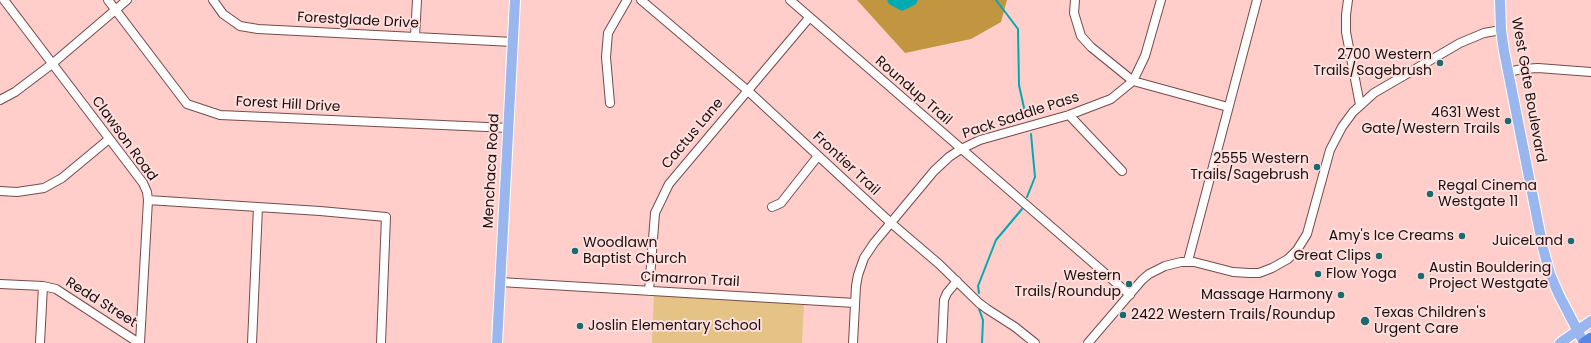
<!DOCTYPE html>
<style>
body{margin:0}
canvas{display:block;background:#ffcdca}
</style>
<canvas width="1591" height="343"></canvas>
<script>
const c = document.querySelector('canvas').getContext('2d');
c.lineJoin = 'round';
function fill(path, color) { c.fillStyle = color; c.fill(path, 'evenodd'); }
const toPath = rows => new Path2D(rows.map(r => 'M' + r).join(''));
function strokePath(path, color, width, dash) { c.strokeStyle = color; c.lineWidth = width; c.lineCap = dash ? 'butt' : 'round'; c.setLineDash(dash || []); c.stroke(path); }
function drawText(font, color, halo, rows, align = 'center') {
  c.font = font + ' Poppins,sans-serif'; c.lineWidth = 4; c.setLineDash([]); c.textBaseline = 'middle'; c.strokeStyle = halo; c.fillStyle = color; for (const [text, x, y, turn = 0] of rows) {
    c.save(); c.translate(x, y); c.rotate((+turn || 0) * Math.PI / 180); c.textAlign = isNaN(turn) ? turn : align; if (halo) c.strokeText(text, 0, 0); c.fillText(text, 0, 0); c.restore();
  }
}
fill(toPath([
 [654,294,804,303,802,343,652,343]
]), '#e5c387');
fill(toPath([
 [857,0,1007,0,1001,22,971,39,905,53]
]), '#c29641');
strokePath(toPath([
 [996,0,1018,29,1019,85,1026,117],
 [1027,197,1035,177,1031,134],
 [979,293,978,286,996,240,1022,209],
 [979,309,983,320,982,343]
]), '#00aab3', 2);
strokePath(toPath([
 [893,0,902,5,912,0]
]), '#00aab3', 11);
const minor = toPath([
 [4,0,143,183,147,192,148,200,140,343],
 [108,0,187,104,220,115,509,128],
 [213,0,223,14,240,26,258,29,513,42],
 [641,0,747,90,891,223,939,264,979,303,987,309,1015,327,1035,343],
 [790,0,1130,295],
 [1075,0,1074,13,1081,36,1091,47,1133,81,1228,107],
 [1348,0,1346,15,1346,32,1360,105],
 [415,37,417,0],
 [1508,72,1522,69,1538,68,1591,72],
 [0,100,15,92,52,64,127,0],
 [610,103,606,57,608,33,627,0],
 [1069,115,1122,171],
 [0,191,17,192,44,188,62,178,109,139],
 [148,200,320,211,386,217,381,343],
 [772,207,781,203,818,156],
 [1188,261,1257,0],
 [500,282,855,303],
 [0,284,43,286,56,289,139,343],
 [649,291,655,213,669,184,809,18],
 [40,343,43,286],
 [252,343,258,207],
 [853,343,856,286,858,275,864,258,874,243,934,171,949,157,961,149,980,140,1069,115,1111,99,1133,81,1145,56,1161,0],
 [942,343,944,300,947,293,957,281],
 [1088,343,1142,280,1149,274,1165,266,1181,262,1194,262,1233,272,1249,273,1259,273,1272,268,1288,259,1297,250,1307,234,1330,150,1342,127,1353,112,1374,93,1460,43,1484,33,1501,30]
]);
const major = toPath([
 [1500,0,1501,30,1504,51,1543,248,1550,274,1559,295,1584,343],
 [497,343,515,0],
 [1560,343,1591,321]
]);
const highway = toPath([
 [1584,343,1591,338]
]);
strokePath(minor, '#754c4b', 10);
strokePath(major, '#fff', 12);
strokePath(highway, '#fff', 13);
strokePath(minor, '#fff', 8);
strokePath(major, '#99b7ee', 10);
strokePath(highway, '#5587e3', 11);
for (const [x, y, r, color] of [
 [1440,63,4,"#1c696e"],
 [1508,121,4,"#1c696e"],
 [1317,167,4,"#1c696e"],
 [1430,194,4,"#1c696e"],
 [1462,236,4,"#1c696e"],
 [1571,241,4,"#1c696e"],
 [575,251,4,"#1c696e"],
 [1379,256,4,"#1c696e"],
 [1318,274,4,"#1c696e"],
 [1421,276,4,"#1c696e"],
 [1129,284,4,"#1c696e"],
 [1341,295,4,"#1c696e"],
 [1123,315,4,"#1c696e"],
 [1365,321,5,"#1c696e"],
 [580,326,4,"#1c696e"]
]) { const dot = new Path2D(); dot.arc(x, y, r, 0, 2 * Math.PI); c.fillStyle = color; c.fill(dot); strokePath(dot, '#fee0de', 1.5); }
drawText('14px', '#1d0d0c', '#fee0de', [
 ["Forestglade Drive",358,21,3],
 ["West Gate Boulevard",1528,90,80],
 ["Roundup Trail",913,91,41],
 ["Forest Hill Drive",288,105,3],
 ["Pack Saddle Pass",1021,116,-18],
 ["Cactus Lane",693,134,-50],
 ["Clawson Road",124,139,54],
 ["Frontier Trail",846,164,43],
 ["Menchaca Road",492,171,-87],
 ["Cimarron Trail",690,280,3],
 ["Redd Street",101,303,32]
]);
drawText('14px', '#1d0d0c', '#fee0de', [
 ["2700 Western",1432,55],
 ["Trails/Sagebrush",1432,71],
 ["4631 West",1500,113],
 ["Gate/Western Trails",1500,129],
 ["2555 Western",1309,159],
 ["Trails/Sagebrush",1309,175],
 ["Regal Cinema",1438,186,"left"],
 ["Westgate 11",1438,202,"left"],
 ["Amy's Ice Creams",1454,236],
 ["JuiceLand",1563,241],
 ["Woodlawn",583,243,"left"],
 ["Baptist Church",583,259,"left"],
 ["Great Clips",1371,256],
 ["Austin Bouldering",1429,268,"left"],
 ["Project Westgate",1429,284,"left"],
 ["Flow Yoga",1326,274,"left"],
 ["Western",1121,276],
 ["Trails/Roundup",1121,292],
 ["Massage Harmony",1333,295],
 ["Texas Children's",1374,313,"left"],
 ["Urgent Care",1374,329,"left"],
 ["2422 Western Trails/Roundup",1131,315,"left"],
 ["Joslin Elementary School",588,326,"left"]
], 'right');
</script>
